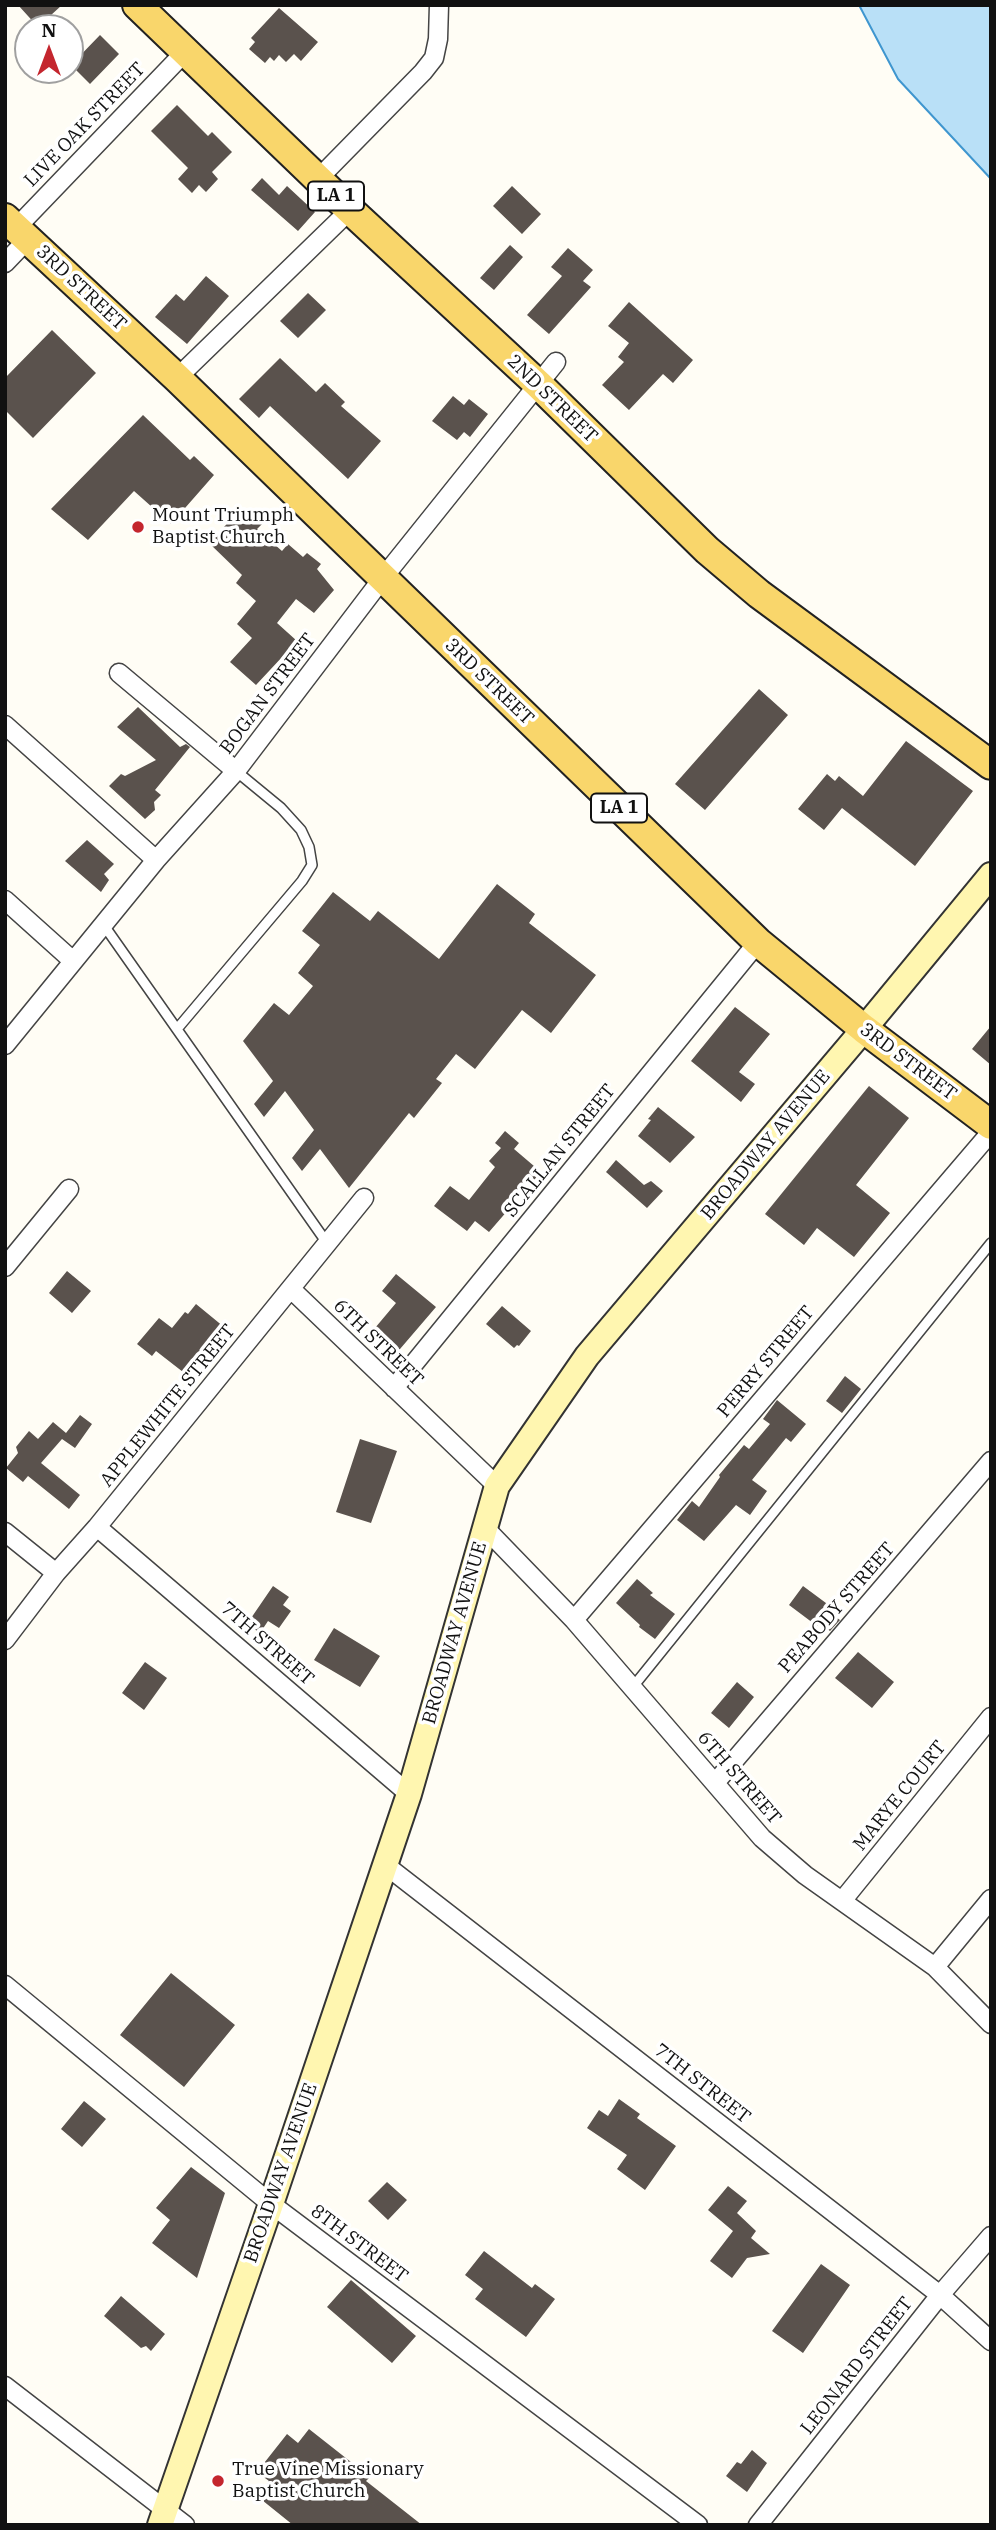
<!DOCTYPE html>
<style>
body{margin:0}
#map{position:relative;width:996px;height:2530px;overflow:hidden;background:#fffdf5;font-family:"IBM Plex Serif",serif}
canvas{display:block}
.frame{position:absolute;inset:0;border:7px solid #111;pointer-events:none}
.north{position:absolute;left:14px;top:14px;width:70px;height:70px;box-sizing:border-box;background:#fff;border:2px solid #a0a0a0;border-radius:50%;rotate:0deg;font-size:19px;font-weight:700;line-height:28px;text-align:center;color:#111}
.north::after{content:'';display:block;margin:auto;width:24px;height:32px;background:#c4262e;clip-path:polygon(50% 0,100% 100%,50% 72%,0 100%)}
</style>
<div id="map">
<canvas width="996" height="2530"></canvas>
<div class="frame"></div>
<div class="north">N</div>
</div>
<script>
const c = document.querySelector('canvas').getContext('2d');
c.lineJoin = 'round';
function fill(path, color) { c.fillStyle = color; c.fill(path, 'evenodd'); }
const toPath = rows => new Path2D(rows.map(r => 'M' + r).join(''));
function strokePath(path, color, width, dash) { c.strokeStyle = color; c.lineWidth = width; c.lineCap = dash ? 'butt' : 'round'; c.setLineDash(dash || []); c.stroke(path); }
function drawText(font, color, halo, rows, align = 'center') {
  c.font = font + ' "IBM Plex Serif",serif'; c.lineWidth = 7; c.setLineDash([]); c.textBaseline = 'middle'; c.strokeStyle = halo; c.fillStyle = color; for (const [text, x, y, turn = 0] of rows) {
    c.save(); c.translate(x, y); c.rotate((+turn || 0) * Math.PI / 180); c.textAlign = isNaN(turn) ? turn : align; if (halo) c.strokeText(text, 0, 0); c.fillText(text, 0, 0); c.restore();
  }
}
const water = toPath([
 [859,5,991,5,991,179,898,79,859,5]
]);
fill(water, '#b9e0f7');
strokePath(water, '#3f96cf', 2);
fill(toPath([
 [18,5,62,5,38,27],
 [279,8,318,42,301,61,294,54,286,62,279,55,274,61,270,57,265,63,249,49,255,42,251,38],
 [100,35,119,54,90,84,71,65],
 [177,105,208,136,212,132,232,152,212,172,218,179,206,192,199,185,192,193,178,179,188,168,151,131],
 [262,178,279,195,287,186,315,212,298,231,251,190],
 [512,186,541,214,522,234,493,206],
 [510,245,523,257,494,290,480,278],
 [568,248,593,270,583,281,591,287,549,334,527,315,562,276,551,267],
 [206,276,229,296,187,344,155,317,176,294,184,301],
 [308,293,326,310,298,338,280,321],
 [629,302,693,360,673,383,663,374,629,410,602,385,624,362,618,357,629,343,608,326],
 [52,330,96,373,33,438,5,410,5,378],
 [280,358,316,392,325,383,345,402,341,406,381,441,348,479,270,406,259,418,239,399],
 [453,396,464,405,469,399,488,414,470,437,464,432,457,440,432,421],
 [143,415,190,460,194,456,214,475,171,524,134,491,88,540,51,509],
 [239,511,245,517,249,512,262,524,257,529,282,551,288,544,303,557,307,553,321,564,317,569,334,590,314,613,296,599,277,623,297,641,256,685,230,662,252,638,237,624,256,601,236,583,242,575,209,543],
 [759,689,788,715,705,810,675,784],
 [138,707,180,747,186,744,190,747,155,790,161,795,154,802,155,810,145,819,109,786,121,774,125,776,156,760,117,727],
 [906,741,973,791,915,866,842,808,824,830,798,809,827,774,835,781,839,776,863,796],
 [87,840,114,864,104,874,109,880,101,892,65,861],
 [497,884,535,914,529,923,596,975,551,1033,522,1010,475,1069,456,1054,436,1079,442,1083,414,1118,409,1113,349,1188,320,1149,302,1171,292,1158,314,1130,285,1091,264,1117,254,1104,273,1081,243,1041,274,1003,289,1015,313,986,298,973,320,945,302,931,333,892,370,921,378,911,439,959],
 [735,1007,770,1034,739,1072,755,1084,741,1102,691,1061],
 [991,1026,991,1065,972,1049],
 [869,1086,909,1118,856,1185,890,1213,854,1257,817,1228,804,1245,765,1214],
 [658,1107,695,1137,670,1163,638,1136,651,1120,648,1119],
 [505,1131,519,1143,514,1149,541,1172,489,1232,475,1221,467,1231,434,1206,450,1186,469,1200,495,1167,489,1161,501,1148,495,1143],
 [616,1160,644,1185,651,1181,663,1191,647,1208,606,1172],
 [67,1271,91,1291,72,1313,49,1293],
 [396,1274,436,1307,394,1356,377,1341,383,1335,375,1328,396,1303,382,1291],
 [196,1304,224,1327,183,1372,156,1351,152,1356,137,1344,159,1318,172,1328,185,1312,188,1314],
 [502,1306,531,1331,519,1346,517,1345,514,1348,486,1324],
 [845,1376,861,1389,842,1413,826,1401],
 [777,1400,806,1424,791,1442,786,1438,752,1480,767,1491,750,1515,736,1505,704,1541,677,1520,692,1501,699,1507,720,1477,719,1475,744,1445,749,1449,770,1424,763,1419],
 [80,1415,92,1424,75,1448,62,1439,41,1463,80,1495,69,1509,28,1476,23,1482,6,1468,18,1453,16,1447,29,1431,38,1439,53,1422,66,1433],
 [360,1439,397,1451,371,1523,336,1512],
 [637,1579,653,1593,650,1595,675,1614,655,1639,639,1627,640,1625,616,1603],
 [273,1586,289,1597,283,1605,291,1611,279,1628,268,1621,260,1633,247,1624],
 [803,1586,830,1606,827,1611,840,1620,830,1631,819,1623,817,1626,789,1605],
 [334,1628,380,1656,360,1687,314,1660],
 [858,1652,894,1682,872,1708,835,1678],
 [145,1662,167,1678,144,1710,122,1693],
 [737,1682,754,1697,729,1728,711,1713],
 [171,1973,235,2025,184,2087,120,2035],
 [619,2099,640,2114,637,2118,676,2146,645,2190,617,2169,627,2155,587,2128,599,2110,608,2116],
 [84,2101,106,2119,82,2147,61,2129],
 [191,2167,225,2193,197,2278,152,2243,170,2220,156,2208],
 [387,2182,407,2200,388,2220,368,2201],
 [728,2186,747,2201,737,2213,756,2231,751,2238,770,2254,747,2258,732,2278,710,2261,733,2231,708,2210],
 [484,2251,532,2288,535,2284,555,2299,526,2337,475,2299,483,2289,465,2275],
 [821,2264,850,2285,803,2353,772,2331],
 [351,2280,416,2336,392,2363,327,2307],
 [121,2296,165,2334,151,2351,146,2346,141,2348,104,2316],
 [309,2429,370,2477,366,2481,422,2525,293,2525,257,2496,269,2481,257,2472,287,2434,298,2443],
 [752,2450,767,2463,747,2492,726,2476,737,2462,741,2464]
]), '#5a524d');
const service = toPath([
 [103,924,327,1243],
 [177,1029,302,881,312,865,309,847,301,830,281,808,236,771],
 [632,1688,991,1243]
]);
const minor = toPath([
 [318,179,423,72,434,58,438,39,439,5],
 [16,228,185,52],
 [5,263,28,239],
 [177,378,350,210],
 [119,673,236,771],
 [5,725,156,860],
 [5,900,73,961],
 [5,1045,156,860,236,771,382,579,556,362],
 [5,1267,69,1189],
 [291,1289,497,1486],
 [394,1388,758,942],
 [97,1527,409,1794],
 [485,1528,574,1620,762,1838,805,1875,935,1967,991,2024],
 [5,1532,56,1573],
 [574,1620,991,1132],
 [5,1640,56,1573,97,1527,364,1198],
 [715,1783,991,1461],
 [384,1864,940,2295,991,2341],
 [842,1901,991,1717],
 [935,1967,991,1899],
 [5,1985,271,2204,698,2525],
 [5,2386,185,2525],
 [758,2525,940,2295,991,2236]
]);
const secondary = toPath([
 [160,2525,271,2204,409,1794,497,1486,587,1356,864,1029,991,875]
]);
const primary = toPath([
 [137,5,350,210,538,384,707,550,759,594,991,765],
 [5,218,177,378,758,942,864,1029,991,1125]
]);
strokePath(service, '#444', 12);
strokePath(minor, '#444', 21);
strokePath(secondary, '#333', 28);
strokePath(primary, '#222', 32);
strokePath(service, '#fff', 9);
strokePath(minor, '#fff', 18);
strokePath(secondary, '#fff6b0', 24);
strokePath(primary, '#f9d66b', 28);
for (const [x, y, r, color] of [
 [138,527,7,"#c4262e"],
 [218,2481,7,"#c4262e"]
]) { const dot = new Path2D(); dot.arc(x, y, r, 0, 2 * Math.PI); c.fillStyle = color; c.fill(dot); strokePath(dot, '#fff', 2.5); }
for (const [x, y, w] of [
 [336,196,56],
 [619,808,56]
]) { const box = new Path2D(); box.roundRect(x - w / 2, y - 14.5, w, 29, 5); c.fillStyle = '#fff'; c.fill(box); strokePath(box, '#111', 2); }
drawText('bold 18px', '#111', null, [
 ["LA 1",336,196],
 ["LA 1",619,808]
]);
drawText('19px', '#111', '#fff', [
 ["LIVE OAK STREET",85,125,-46],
 ["3RD STREET",81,288,43],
 ["2ND STREET",552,399,44],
 ["3RD STREET",489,682,44],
 ["BOGAN STREET",268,694,-53],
 ["3RD STREET",908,1062,37],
 ["BROADWAY AVENUE",766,1145,-50],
 ["SCALLAN STREET",560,1151,-51],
 ["6TH STREET",378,1343,44],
 ["PERRY STREET",766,1362,-50],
 ["APPLEWHITE STREET",168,1406,-51],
 ["PEABODY STREET",837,1608,-49],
 ["BROADWAY AVENUE",455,1633,-74],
 ["7TH STREET",267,1644,41],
 ["6TH STREET",739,1778,49],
 ["MARYE COURT",900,1796,-51],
 ["7TH STREET",702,2084,38],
 ["BROADWAY AVENUE",281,2173,-71],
 ["8TH STREET",359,2244,37],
 ["LEONARD STREET",857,2366,-52]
]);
drawText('19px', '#111', '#fff', [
 ["Mount Triumph",152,516],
 ["Baptist Church",152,538],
 ["True Vine Missionary",232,2470],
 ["Baptist Church",232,2492]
], 'left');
</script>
